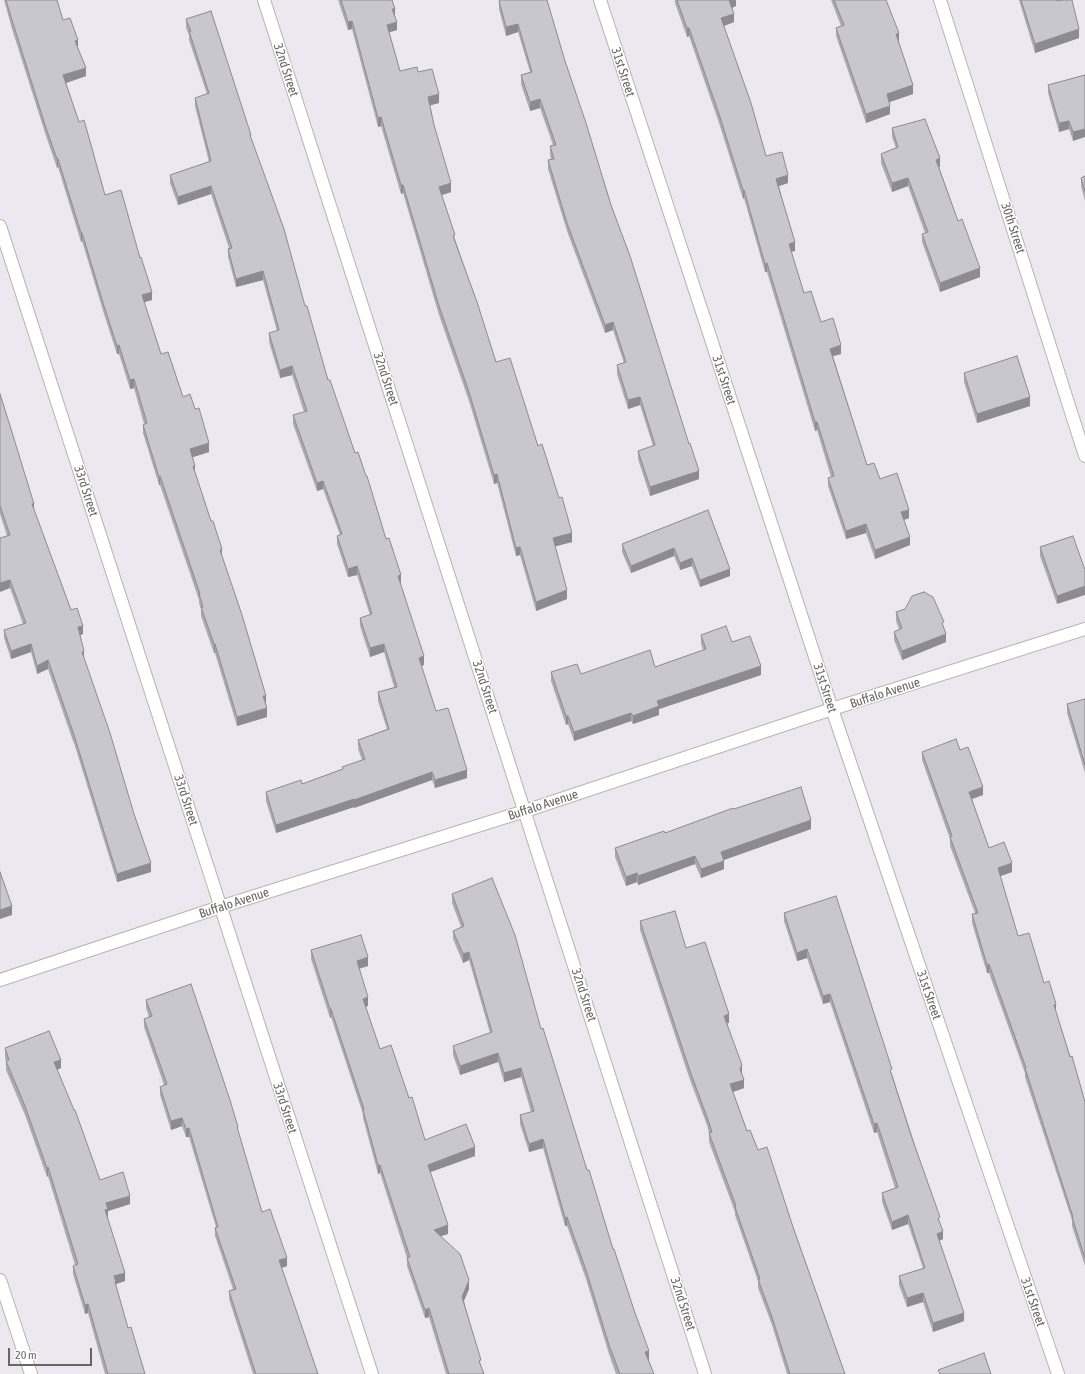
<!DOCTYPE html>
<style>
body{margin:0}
#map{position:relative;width:1085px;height:1374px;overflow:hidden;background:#ebe8f0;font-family:"Asap Condensed",sans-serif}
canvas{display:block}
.scale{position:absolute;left:8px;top:1348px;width:84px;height:18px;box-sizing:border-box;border:2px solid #66675f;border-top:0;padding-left:5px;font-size:12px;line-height:14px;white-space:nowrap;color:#66675f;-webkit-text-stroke:3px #fff;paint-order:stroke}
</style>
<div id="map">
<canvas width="1085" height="1374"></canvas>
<div class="scale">20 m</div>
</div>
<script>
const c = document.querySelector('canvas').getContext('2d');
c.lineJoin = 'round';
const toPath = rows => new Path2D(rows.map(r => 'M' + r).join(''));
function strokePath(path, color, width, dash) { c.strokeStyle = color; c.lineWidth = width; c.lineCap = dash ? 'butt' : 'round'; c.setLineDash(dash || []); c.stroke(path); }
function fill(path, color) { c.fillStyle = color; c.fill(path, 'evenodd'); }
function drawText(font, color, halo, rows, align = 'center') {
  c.font = font + ' "Asap Condensed",sans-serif'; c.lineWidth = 3; c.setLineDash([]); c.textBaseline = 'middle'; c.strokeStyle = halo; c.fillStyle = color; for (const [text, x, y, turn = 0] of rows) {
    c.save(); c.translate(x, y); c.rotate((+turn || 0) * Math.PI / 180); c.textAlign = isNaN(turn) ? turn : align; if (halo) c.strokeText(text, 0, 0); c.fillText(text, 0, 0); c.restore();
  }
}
const street = toPath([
 [264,0,705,1374],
 [600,0,832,709,1058,1374],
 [940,0,1085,456],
 [0,226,372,1374],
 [0,980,220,907,525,811,832,709,1085,629],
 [0,1280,31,1374]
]);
strokePath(street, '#b5b6b0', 14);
strokePath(street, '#fff', 12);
fill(toPath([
 [4,0,57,0,63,20,78,48,86,76,66,83,79,122,105,195,140,258,152,300,144,302,161,354,183,397,195,409,209,452,193,457,195,473,222,557,266,704,267,717,237,726,215,653,214,653,201,616,201,609,199,603,199,600,160,485,159,485,143,433,143,425,144,424,134,388,130,389,119,354,117,354,104,314,82,241,81,242,58,167,57,168,46,136,12,29],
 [338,0,392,0,397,30,389,32,400,71,418,72,439,103,430,105,434,125,451,192,442,195,455,239,496,362,538,446,572,542,555,546,567,599,536,611,520,555,516,556,497,483,494,484,469,401,439,315,403,193,401,194,381,126,378,127,352,29,348,30],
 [675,0,736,0,736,6,732,8,734,22,724,26,766,156,788,183,779,186,795,251,791,252,804,293,821,322,841,354,833,356,867,465,880,479,909,518,904,520,910,545,875,559,866,533,846,539,828,486,828,478,831,477,817,430,815,431,767,272,765,272,744,198,743,199,719,123,689,36,687,37,675,3],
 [831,0,886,0,913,94,889,102,890,114,866,123,836,36,836,28,841,26],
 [1019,0,1056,0,1079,38,1035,53],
 [499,1,565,61,699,479,650,496,638,459,638,451,653,446,640,405,628,409,617,374,617,365,624,363,613,330,605,333,567,231,548,169,548,160,551,159,550,155,550,146,553,145,540,108,530,111,521,84,521,75,530,72,518,32,506,36,499,9],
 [186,19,251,138,328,380,386,539,401,583,400,584,424,665,421,666,436,711,467,778,435,788,432,780,354,808,354,807,276,833,266,801,266,792,302,784,342,769,342,767,362,760,358,749,358,740,387,729,378,701,378,692,394,687,384,652,370,657,360,626,360,618,370,615,357,575,348,577,337,544,337,536,340,535,323,489,317,491,293,424,293,415,304,412,292,375,280,378,269,342,269,333,277,331,263,280,236,287,228,257,228,249,229,248,211,194,178,205,170,183,170,175,209,162,195,106,195,98,207,94,189,40,189,35,186,28],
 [1085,75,1073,141,1069,129,1059,132,1048,93,1048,85],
 [892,128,940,167,939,167,958,221,980,277,940,292,922,242,922,234,925,233,908,186,892,192,881,163,881,154,896,148,892,137],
 [1085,176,1085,201,1081,186,1081,178],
 [964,373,1030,406,977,423,964,382],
 [0,394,34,511,71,610,83,634,80,635,84,660,151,872,117,882,74,743,74,744,48,669,37,674,31,652,11,659,4,638,4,630,23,624,10,588,7,536,0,514],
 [708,510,730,576,700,587,692,566,680,570,674,556,631,573,622,552,622,544],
 [1073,536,1057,604,1040,556,1040,547],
 [896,612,944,627,946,642,902,660,894,640,894,632,899,629,896,621],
 [701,635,732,642,761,675,659,709,659,715,633,724,631,721,574,741,568,724,566,725,551,681,551,672,581,674,655,667,703,650,701,644],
 [1085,699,1085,773,1067,713,1067,704],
 [960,750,983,795,972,799,989,848,1012,872,1000,876,1018,936,1044,983,1056,1012,1085,1102,1085,1266,1072,1226,1072,1220,1025,1077,1025,1073,989,973,987,973,972,923,972,914,975,913,950,846,950,839,922,760,922,752],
 [734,809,811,829,724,860,724,869,701,878,695,864,638,885,637,882,626,886,615,857,615,848,665,833],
 [452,894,541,1029,649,1360,648,1360,654,1374,616,1374,609,1354,586,1279,567,1226,565,1226,543,1148,529,1152,520,1124,520,1115,531,1112,521,1077,504,1082,498,1062,460,1075,453,1055,453,1046,490,1033,469,960,463,963,453,939,453,931,461,927,452,903],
 [784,913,892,1074,940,1223,943,1239,939,1241,964,1321,933,1332,923,1302,907,1307,899,1285,899,1276,923,1268,908,1224,892,1230,882,1202,882,1193,895,1188,877,1132,874,1133,830,1002,823,1004,807,958,797,961,784,921],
 [640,921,686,948,729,1023,727,1023,742,1074,744,1088,733,1092,747,1131,758,1150,793,1227,845,1374,787,1374,772,1325,758,1288,758,1281,735,1215,735,1212,709,1142,709,1133,707,1125,690,1080,640,930],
 [311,950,368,966,359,969,368,1006,366,1007,380,1049,409,1098,425,1140,475,1156,430,1172,448,1234,441,1236,469,1289,464,1301,481,1366,484,1374,446,1374,429,1317,425,1318,407,1266,407,1258,380,1173,378,1174,363,1118,363,1114,331,1017,330,1018,311,959],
 [146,1000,238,1132,262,1212,287,1266,281,1268,318,1374,253,1374,229,1299,229,1291,233,1289,215,1236,215,1228,216,1227,189,1137,186,1137,182,1126,171,1130,160,1095,160,1087,164,1085,144,1027,144,1019,149,1017,146,1008],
 [5,1048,61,1068,57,1070,100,1180,130,1204,108,1211,107,1218,125,1281,116,1284,116,1287,128,1328,145,1374,105,1374,88,1313,85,1314,73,1274,73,1266,75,1265,48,1176,47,1177,25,1115,6,1070,6,1061,5,1057]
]), '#acaab1');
fill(toPath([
 [729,0,736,0,736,6,729,9],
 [392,9,395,9,395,17],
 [734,14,734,22,721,27,721,18],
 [352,21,352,29,348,30,348,22],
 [397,22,397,30,387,33,387,25],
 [518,24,518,32,506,36,506,27],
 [687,28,689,28,689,36,687,37],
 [1079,29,1079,38,1035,53,1035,44],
 [899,33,899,42,896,43,896,34],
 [78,40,78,49,75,41],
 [86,68,86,76,63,84,63,75],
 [913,85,913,94,887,103,887,94],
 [439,94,439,103,428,106,428,97],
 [540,99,540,108,530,111,530,102],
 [890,106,890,114,866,123,866,114],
 [381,117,381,126,378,127,378,118],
 [1069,121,1069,129,1059,132,1059,123],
 [1085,129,1085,137,1073,141,1073,132],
 [940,158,940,167,936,168,936,160],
 [57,159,58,159,58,167,57,168],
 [788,175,788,183,776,187,776,179],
 [908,178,908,186,892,192,892,183],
 [451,183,451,192,439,196,439,187],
 [401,185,403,185,403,193,401,194],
 [211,186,211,194,178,205,178,197],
 [743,190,744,190,744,198,743,199],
 [81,233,82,233,82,241,81,242],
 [795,242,795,251,789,252,789,244],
 [767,263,767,272,765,272,765,264],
 [980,268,980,277,940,292,940,283],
 [263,271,263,280,236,287,236,279],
 [152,292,152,300,142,303,142,295],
 [613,322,613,330,605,333,605,325],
 [119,345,119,354,117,354,117,346],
 [841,345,841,354,830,357,830,349],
 [292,366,292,375,280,378,280,370],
 [134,379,134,388,130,389,130,380],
 [640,397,640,405,628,409,628,400],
 [1030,397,1030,406,977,423,977,414],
 [815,422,817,422,817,430,815,431],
 [209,443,209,452,190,458,190,449],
 [193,466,195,466,195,474],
 [699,471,699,479,650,496,650,487],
 [497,474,497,483,494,484,494,475],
 [160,476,160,485,159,485,159,477],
 [323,481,323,489,317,491,317,483],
 [32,504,34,504,34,512],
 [909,510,909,518,901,521,901,512],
 [866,524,866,533,846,539,846,531],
 [572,533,572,542,553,547,553,538],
 [910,537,910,545,875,559,875,550],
 [520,547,520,555,516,556,516,548],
 [674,548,674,556,631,573,631,566],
 [222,549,222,558,220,550],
 [692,558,692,566,680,570,680,563],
 [357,566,357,575,348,577,348,569],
 [730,569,730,576,700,587,700,580],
 [401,575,401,583,398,585,398,576],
 [10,580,10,588,0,592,0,583],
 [1085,586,1085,595,1057,604,1057,596],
 [567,590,567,599,536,611,536,602],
 [83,626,83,634,78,636,78,627],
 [946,634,946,642,902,660,902,651],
 [31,644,31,652,11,659,11,651],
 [214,644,215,644,215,653,214,653],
 [384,644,384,652,370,657,370,648],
 [84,651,84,660,82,652],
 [424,656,424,665,419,666,419,658],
 [48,660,48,669,37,674,37,666],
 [761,666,761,675,659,709,659,715,633,724,633,716,657,701],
 [263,696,266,696,266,704],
 [267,708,267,717,237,726,237,717],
 [631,713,631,721,574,741,574,732],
 [566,716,568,716,568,724,566,725],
 [467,770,467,778,435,788,435,780],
 [432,772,432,780,354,808,354,800],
 [983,787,983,795,969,800,969,792],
 [354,799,354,807,276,833,276,825],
 [811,820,811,829,721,861,721,852],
 [695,856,695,864,638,885,638,876],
 [724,861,724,869,701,878,701,869],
 [151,863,151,872,117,882,117,874],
 [1012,863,1012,872,998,877,998,868],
 [637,873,637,882,626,886,626,877],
 [12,906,12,915,0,919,0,910],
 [807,949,807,958,797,961,797,953],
 [469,952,469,960,463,963,463,954],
 [368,957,368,966,357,969,357,961],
 [989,964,989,973,987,973,987,965],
 [830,994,830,1002,823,1004,823,996],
 [368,997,368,1006,363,1007,363,999],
 [1056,1004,1056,1012,1054,1005],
 [330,1009,331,1009,331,1017,330,1018],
 [729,1014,729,1023,724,1024,724,1016],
 [498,1053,498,1062,460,1075,460,1066],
 [61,1060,61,1068,54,1071,54,1062],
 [742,1065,742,1074,740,1077,740,1069],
 [521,1068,521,1077,504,1082,504,1073],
 [744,1080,744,1088,730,1093,730,1084],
 [182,1118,182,1126,171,1130,171,1121],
 [877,1123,877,1132,874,1133,874,1124],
 [189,1128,189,1137,186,1137,186,1129],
 [543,1139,543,1148,529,1152,529,1144],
 [475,1147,475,1156,428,1173,428,1165],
 [378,1165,380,1165,380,1173,378,1174],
 [48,1167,48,1176,47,1177,47,1168],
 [130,1196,130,1204,108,1211,108,1218,105,1219,105,1210,106,1203],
 [908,1215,908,1224,892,1230,892,1222],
 [567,1217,567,1226,565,1226,565,1218],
 [448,1225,448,1234,434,1238,434,1230],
 [943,1231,943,1239,937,1242,937,1234],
 [287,1258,287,1266,279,1269,279,1260],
 [125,1273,125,1281,116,1284,116,1290,115,1291,114,1276],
 [469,1280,469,1289,462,1305,462,1297],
 [923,1293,923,1302,907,1307,907,1298],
 [88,1304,88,1313,85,1314,85,1305],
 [429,1308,429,1317,425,1318,425,1310],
 [964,1313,964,1321,933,1332,933,1323],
 [649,1351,649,1360,645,1361,645,1352]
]), '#8c8b90');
const building = toPath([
 [6,0,57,0,63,20,70,18,78,40,75,41,86,68,63,75,79,122,84,120,105,195,121,190,140,258,141,257,152,292,142,295,161,354,168,352,183,397,190,394,195,409,199,408,209,443,190,449,195,466,193,466,211,521,213,521,222,549,220,550,242,615,266,696,263,696,267,708,237,717,215,644,214,644,201,607,203,607,199,594,200,594,160,476,159,477,143,425,147,423,134,379,130,380,119,345,117,346,104,306,82,233,81,233,58,159,57,159,46,128,12,20,6,0],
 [341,0,392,0,395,9,392,9,397,22,387,25,400,71,417,67,418,72,432,69,439,94,428,97,434,125,451,183,439,187,455,235,453,236,477,302,496,362,510,358,538,446,542,444,559,498,562,497,572,533,553,538,567,590,536,602,520,547,516,548,497,474,494,475,469,392,439,306,403,185,401,185,381,117,378,118,352,21,348,22,341,0],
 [501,0,547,0,565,61,586,123,611,205,630,256,689,444,690,443,699,471,650,487,638,451,655,445,640,397,628,400,617,365,626,362,613,322,605,325,567,223,548,160,554,159,550,146,556,145,540,99,530,102,521,75,532,72,518,24,506,27,499,1,501,0],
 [677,0,730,0,729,0,734,14,721,18,751,103,766,156,782,152,788,175,776,179,795,242,789,244,804,293,811,291,821,322,833,318,841,345,830,349,867,465,874,463,880,479,897,473,909,510,901,512,910,537,875,550,866,524,846,531,828,478,834,476,817,422,815,422,767,263,765,264,744,190,743,190,719,114,689,28,687,28,677,0],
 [834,0,886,0,899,33,896,34,913,85,887,94,890,106,866,114,836,28,844,25,834,0],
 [1021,0,1056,0,1057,1,1063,0,1072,0,1079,29,1035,44,1021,0],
 [211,11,251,135,250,135,284,229,305,306,307,306,328,380,330,380,355,453,358,452,366,476,367,476,386,539,389,538,401,575,398,576,424,656,419,658,436,711,448,708,467,770,435,780,432,772,354,800,354,799,276,825,266,792,301,780,302,784,343,769,342,767,365,759,358,740,389,729,378,692,397,687,384,644,370,648,360,618,372,614,357,566,348,569,337,536,342,534,323,481,317,483,293,415,307,411,292,366,280,370,269,333,279,330,263,271,236,279,228,249,232,248,211,186,178,197,170,175,211,161,195,98,209,93,189,31,191,31,186,19,211,11],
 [1085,75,1085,129,1073,132,1069,121,1059,123,1048,85,1085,75],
 [925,119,940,158,936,160,958,221,962,219,980,268,940,283,922,234,928,232,908,178,892,183,881,154,898,147,892,128,925,119],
 [1085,176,1085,192,1081,178,1085,176],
 [1017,356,1030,397,977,414,964,373,1017,356],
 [0,394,11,429,34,504,32,504,71,610,77,608,83,626,78,627,84,651,82,652,110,733,134,814,151,863,117,874,74,735,48,660,37,666,31,644,11,651,4,630,26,623,10,580,0,583,0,538,10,535,0,506,0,394],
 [708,510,730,569,700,580,692,558,680,563,674,548,631,566,622,544,708,510],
 [1073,536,1085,570,1085,586,1057,596,1040,547,1073,536],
 [924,592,933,597,944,622,942,623,946,634,902,651,894,632,902,628,896,612,905,609,912,596,924,592],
 [726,626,732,642,750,636,761,666,657,701,659,706,633,716,631,713,574,732,568,716,566,716,551,672,577,664,581,674,650,650,655,667,706,649,701,635,726,626],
 [1085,699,1085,765,1067,704,1085,699],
 [956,739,960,750,968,747,983,787,969,792,989,848,1004,842,1012,863,998,868,1018,936,1029,933,1044,983,1049,981,1056,1004,1054,1005,1070,1057,1072,1056,1085,1102,1085,1258,1072,1217,1073,1217,1025,1068,1026,1068,989,964,987,965,972,914,978,913,950,837,952,836,922,752,956,739],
 [801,787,811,820,721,852,724,861,701,869,695,856,638,876,637,873,626,877,615,848,664,831,665,833,733,808,734,809,801,787],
 [0,872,12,906,0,910,0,872],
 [492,878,515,935,541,1029,543,1028,587,1170,589,1170,613,1249,614,1249,634,1310,649,1351,645,1352,654,1374,620,1374,609,1345,586,1270,567,1217,565,1218,543,1139,529,1144,520,1115,534,1111,521,1068,504,1073,498,1053,460,1066,453,1046,492,1032,469,952,463,954,453,931,464,926,452,894,492,878],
 [836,896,892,1069,890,1070,913,1141,940,1217,938,1218,943,1231,937,1234,964,1313,933,1323,923,1293,907,1298,899,1276,925,1268,908,1215,892,1222,882,1193,898,1187,877,1123,874,1124,830,994,823,996,807,949,797,953,784,913,836,896],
 [675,911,686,948,705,942,729,1014,724,1016,742,1065,740,1069,744,1080,730,1084,747,1131,750,1130,758,1150,767,1147,793,1227,845,1374,790,1374,772,1317,758,1279,760,1279,735,1207,736,1206,709,1133,712,1132,707,1117,690,1071,640,921,675,911],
 [361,935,368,957,357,961,368,997,363,999,380,1049,391,1045,409,1098,412,1097,425,1140,466,1124,475,1147,428,1165,448,1225,434,1230,460,1254,469,1280,462,1297,481,1360,479,1361,484,1374,449,1374,429,1308,425,1310,407,1258,410,1257,380,1165,378,1165,363,1110,364,1109,331,1009,330,1009,311,950,361,935],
 [191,984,230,1100,238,1127,237,1127,262,1212,270,1209,287,1258,279,1260,318,1374,256,1374,229,1291,236,1289,215,1228,218,1227,189,1128,186,1129,182,1118,171,1121,160,1087,167,1084,144,1019,152,1016,146,1000,191,984],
 [49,1031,61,1060,54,1062,74,1110,75,1110,100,1180,123,1172,130,1196,106,1203,108,1209,105,1210,125,1273,114,1276,116,1282,115,1282,128,1328,131,1327,145,1374,108,1374,88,1304,85,1305,73,1266,78,1264,48,1167,47,1168,25,1106,6,1061,9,1060,5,1048,49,1031],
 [984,1353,991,1374,940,1374,938,1370,984,1353]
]);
fill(building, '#c8c6ce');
strokePath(building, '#8c8b90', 1);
drawText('13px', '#66675f', '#fff', [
 ["32nd Street",286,70,72],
 ["31st Street",623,72,72],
 ["30th Street",1013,228,72],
 ["32nd Street",386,379,72],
 ["31st Street",724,380,72],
 ["33rd Street",86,491,72],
 ["32nd Street",485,687,72],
 ["31st Street",825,688,72],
 ["Buffalo Avenue",885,693,-18],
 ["33rd Street",186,800,72],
 ["Buffalo Avenue",543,805,-18],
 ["Buffalo Avenue",234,903,-18],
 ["32nd Street",584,995,72],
 ["31st Street",929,995,71],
 ["33rd Street",285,1108,72],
 ["31st Street",1033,1302,71],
 ["32nd Street",683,1304,72]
]);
</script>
